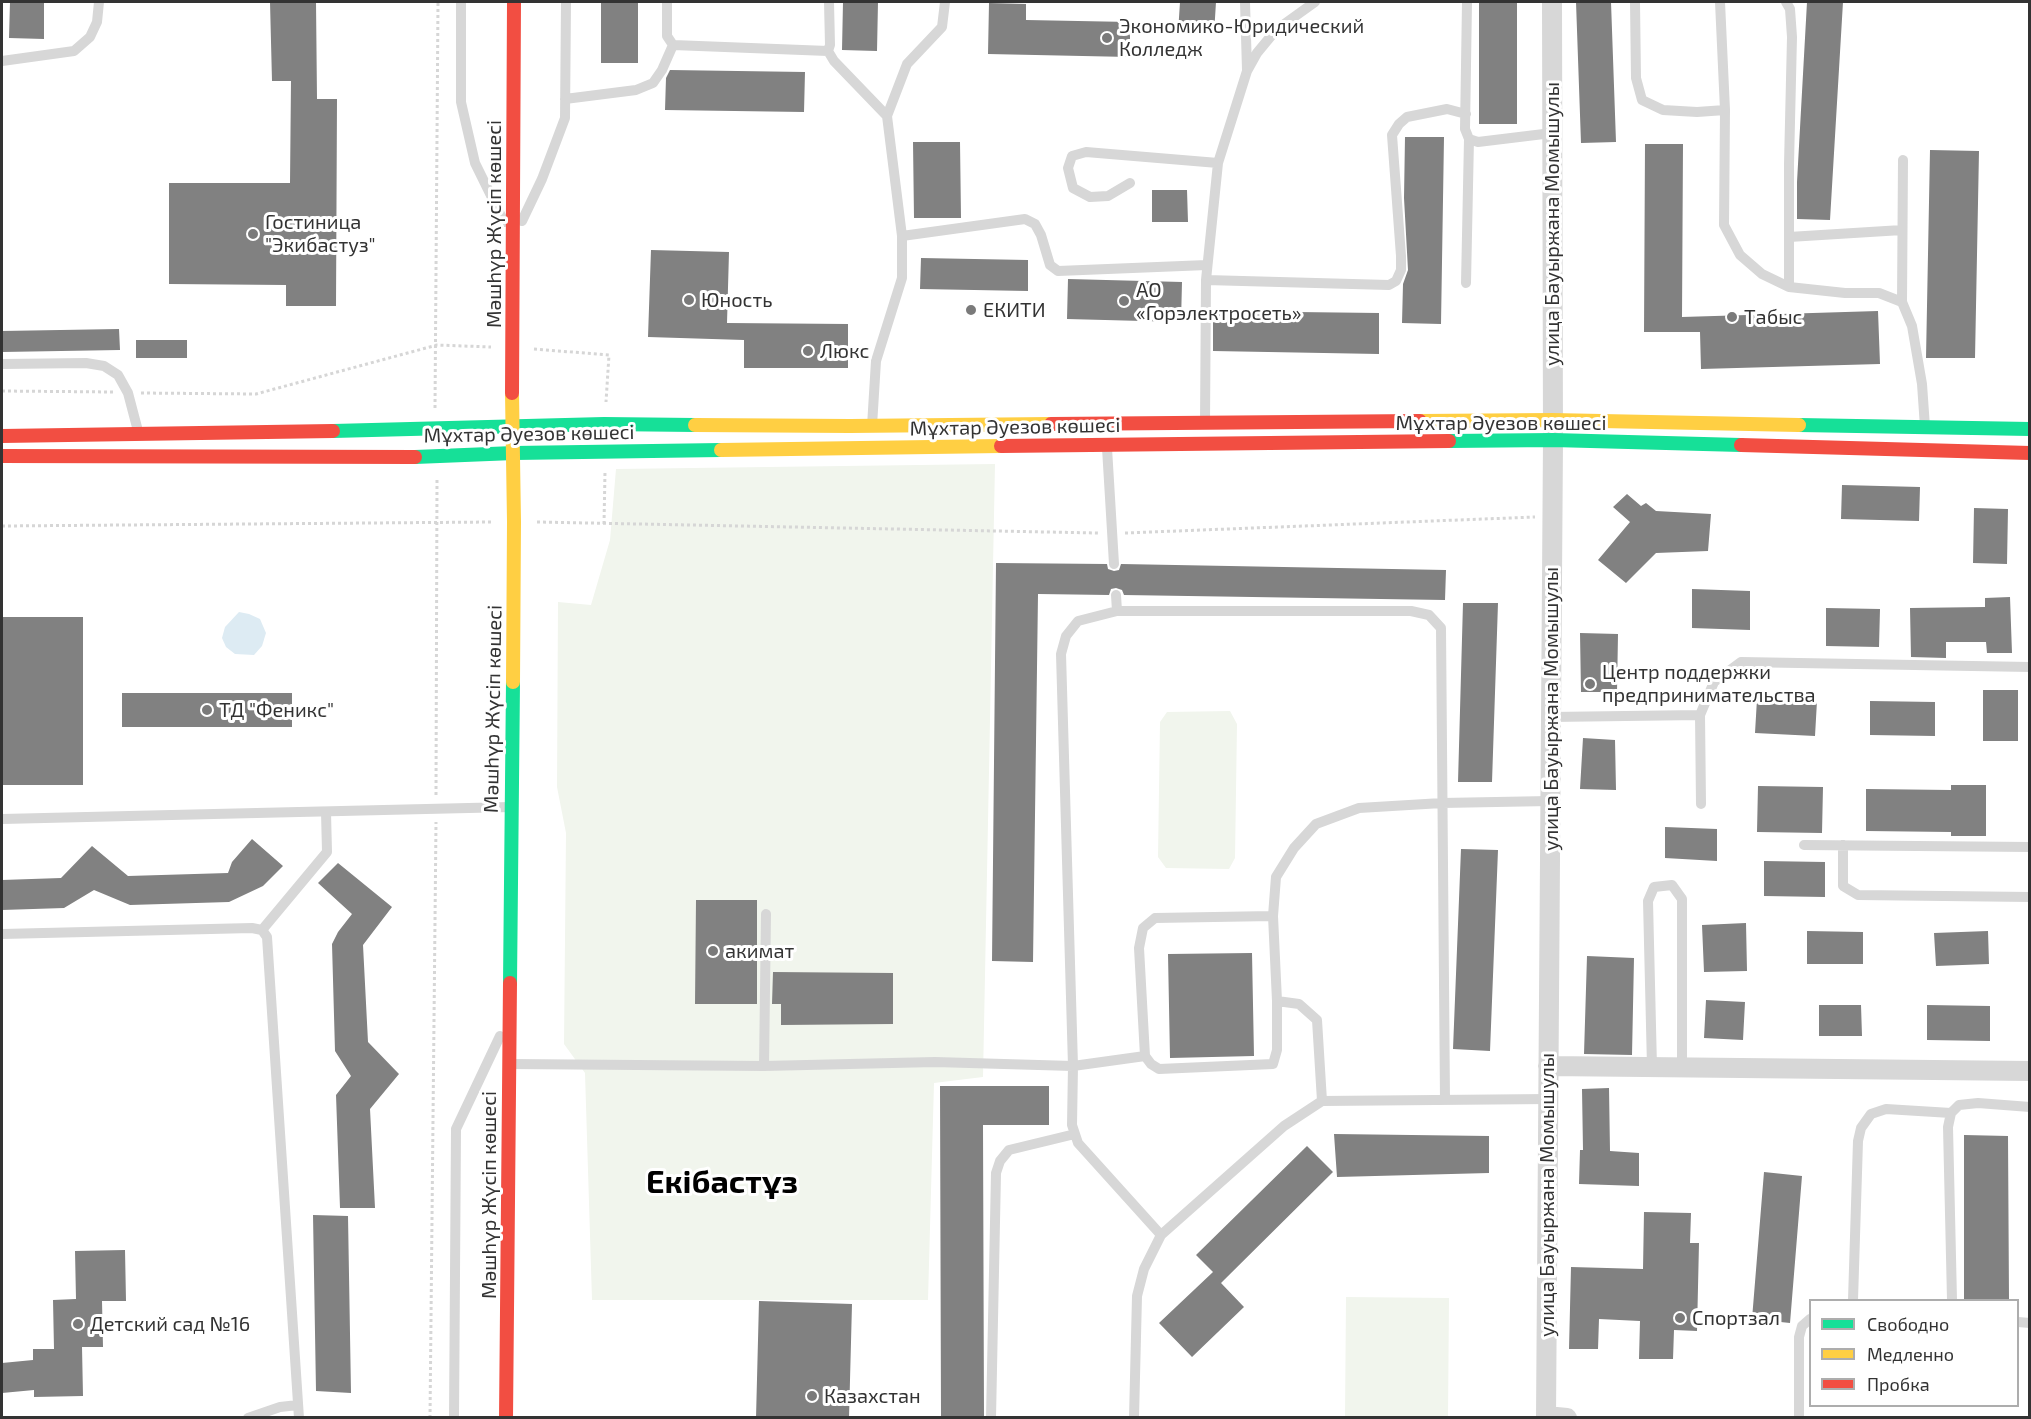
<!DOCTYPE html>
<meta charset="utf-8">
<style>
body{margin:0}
#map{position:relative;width:2031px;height:1419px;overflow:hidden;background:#fff;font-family:"Exo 2",sans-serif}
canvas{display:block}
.frame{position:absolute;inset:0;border:3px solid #333;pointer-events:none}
.legend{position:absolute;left:1809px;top:1299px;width:210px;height:108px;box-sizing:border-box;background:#fff;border:2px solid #adadad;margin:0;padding:8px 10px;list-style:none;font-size:18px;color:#333}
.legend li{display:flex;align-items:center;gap:12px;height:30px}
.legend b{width:30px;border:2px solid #adadad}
</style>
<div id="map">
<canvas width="2031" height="1419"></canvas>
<div class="frame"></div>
<ul class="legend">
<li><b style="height:8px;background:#16e098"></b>Свободно</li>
<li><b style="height:8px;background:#ffcf43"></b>Медленно</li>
<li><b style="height:8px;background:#f24e42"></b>Пробка</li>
</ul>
</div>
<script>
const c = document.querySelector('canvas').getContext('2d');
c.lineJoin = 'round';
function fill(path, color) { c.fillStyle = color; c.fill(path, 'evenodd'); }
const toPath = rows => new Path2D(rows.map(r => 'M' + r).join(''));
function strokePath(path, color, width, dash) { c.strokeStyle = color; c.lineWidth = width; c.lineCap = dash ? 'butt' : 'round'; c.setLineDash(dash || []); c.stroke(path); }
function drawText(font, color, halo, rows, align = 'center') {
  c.font = font + ' "Exo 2",sans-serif'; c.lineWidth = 6; c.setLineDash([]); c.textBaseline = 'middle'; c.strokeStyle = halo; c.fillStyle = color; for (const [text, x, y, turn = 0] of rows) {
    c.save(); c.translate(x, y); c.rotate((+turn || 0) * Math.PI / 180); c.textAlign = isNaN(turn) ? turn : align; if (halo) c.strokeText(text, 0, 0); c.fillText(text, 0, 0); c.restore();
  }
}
fill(toPath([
 [995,464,983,1077,934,1083,928,1300,592,1300,585,1073,564,1044,566,833,557,787,558,602,591,605,610,540,616,469],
 [1230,711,1237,724,1235,858,1229,869,1166,868,1158,857,1160,722,1167,712],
 [1346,1297,1449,1298,1448,1417,1345,1417]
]), '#f1f5ed');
fill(toPath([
 [239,612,249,614,260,619,266,633,262,646,254,655,235,654,226,647,222,638,225,627]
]), '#ddebf3');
fill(toPath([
 [10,2,44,2,44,39,9,38],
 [270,2,316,2,317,99,337,99,336,306,286,306,286,285,169,284,169,183,290,183,291,81,272,81],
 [601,2,638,2,638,63,601,63],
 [843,2,878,2,877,51,842,50],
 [1180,2,1216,2,1214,34,1178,33],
 [1479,2,1517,2,1517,124,1479,124],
 [1576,2,1611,2,1616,142,1581,143],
 [1807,2,1843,2,1830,220,1797,219,1797,182],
 [989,3,1026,4,1026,20,1130,22,1130,57,988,54],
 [670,70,805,72,804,112,665,110,666,78],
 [1405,137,1444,137,1441,324,1402,323,1403,284,1408,270,1404,198],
 [913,142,960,142,961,218,914,218],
 [1645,144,1683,144,1682,317,1878,311,1880,364,1701,369,1700,332,1644,332],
 [1930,150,1979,151,1975,358,1926,358],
 [1152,190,1187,190,1188,222,1152,222],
 [651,250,729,252,727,323,848,324,848,368,744,368,744,340,648,337],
 [921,258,1028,260,1028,291,920,289],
 [1068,279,1182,282,1181,322,1067,319],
 [1213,311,1379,313,1379,354,1213,351],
 [119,329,120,350,2,352,2,331],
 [136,340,187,340,187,358,136,358],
 [1842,485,1920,487,1919,521,1841,519],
 [1627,494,1641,506,1646,503,1656,511,1711,514,1708,551,1656,553,1626,583,1598,560,1630,522,1613,507],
 [1974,508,2008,509,2007,564,1973,563],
 [996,563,1107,564,1108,569,1114,571,1119,570,1121,564,1446,570,1445,600,1124,595,1122,590,1116,588,1111,589,1109,595,1038,594,1033,962,992,961],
 [1692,589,1750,591,1750,630,1692,628],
 [2010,597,2012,653,1987,653,1986,642,1946,642,1946,658,1911,657,1910,608,1985,607,1985,598],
 [1463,603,1498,603,1492,782,1458,782],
 [1826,608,1880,609,1879,647,1826,646],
 [2,617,83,617,83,785,2,785],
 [1580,633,1618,634,1617,692,1581,692],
 [1983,690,2018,690,2018,741,1983,741],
 [122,693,292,693,292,727,122,727],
 [1757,699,1817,701,1815,736,1755,733],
 [1870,701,1935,702,1935,736,1870,735],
 [1583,738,1615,740,1616,790,1580,789],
 [1951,785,1986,785,1986,836,1951,836,1951,832,1866,831,1866,789,1951,790],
 [1758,786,1823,787,1822,833,1757,832],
 [1665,827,1717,829,1717,861,1665,858],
 [252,839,283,866,263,886,229,902,130,905,94,890,64,908,2,910,2,880,61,878,92,846,128,876,228,873,232,862],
 [1461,849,1498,850,1490,1051,1453,1049],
 [1764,861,1825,862,1825,897,1764,896],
 [338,863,392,907,363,945,368,1042,399,1074,370,1109,375,1208,340,1208,336,1095,351,1076,335,1051,332,944,338,932,352,914,318,883],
 [696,900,757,900,757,1004,695,1004],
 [1746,923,1747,971,1704,972,1702,925],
 [1807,931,1863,932,1863,964,1807,964],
 [1988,931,1989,964,1936,966,1934,933],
 [1252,953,1254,1056,1170,1058,1168,954],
 [1587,956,1634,958,1632,1055,1584,1054],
 [773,972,893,973,893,1024,781,1025,781,1004,772,1004],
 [1706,1000,1745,1002,1743,1040,1704,1038],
 [1819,1005,1861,1005,1862,1036,1819,1036],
 [1927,1005,1990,1006,1990,1041,1927,1040],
 [940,1086,1049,1086,1049,1125,983,1125,984,1418,941,1418],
 [1609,1088,1610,1151,1639,1153,1639,1186,1579,1184,1580,1150,1583,1150,1582,1089],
 [1334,1134,1489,1136,1489,1173,1337,1177],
 [1964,1135,2008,1136,2009,1300,1964,1300],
 [1307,1146,1333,1172,1221,1283,1244,1307,1192,1357,1159,1323,1213,1272,1196,1255],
 [1764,1172,1802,1176,1790,1323,1752,1319],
 [1644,1212,1691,1213,1690,1243,1699,1243,1697,1331,1674,1330,1673,1359,1639,1359,1640,1321,1599,1319,1598,1349,1569,1349,1571,1267,1643,1269],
 [313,1215,348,1216,351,1393,316,1391],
 [125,1250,126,1301,102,1301,103,1347,82,1347,83,1396,34,1397,34,1390,2,1393,2,1363,33,1360,33,1349,54,1349,53,1300,76,1299,75,1251],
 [759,1301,852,1304,849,1418,756,1418]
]), '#818181');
strokePath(toPath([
 [534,349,609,355,606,402],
 [2,391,114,392],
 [141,393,256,394,437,345,491,347],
 [435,408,438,2],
 [537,522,1098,533],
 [604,524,605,472],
 [2,526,492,522],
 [1125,533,1535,517],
 [436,795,437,480],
 [430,1418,436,822]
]), '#d6d6d6', 3, [3, 3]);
strokePath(toPath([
 [461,2,461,102,475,163,504,222],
 [667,2,667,36,673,45],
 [1245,2,1247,70],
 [1467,2,1465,129,1469,139,1478,142,1552,133],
 [1635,2,1636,78,1642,100,1663,110,1697,112,1725,110],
 [1720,2,1725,110,1724,225,1740,255,1762,274,1789,287,1845,293,1879,293,1902,302,1912,326,1922,384,1925,427],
 [1786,2,1790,9,1792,37,1789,164,1789,287],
 [828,51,830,45,829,2],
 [2,61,74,51,90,37,97,22,99,2],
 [565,99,636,90,653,83,662,70,673,45,828,51,834,61,887,116],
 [1130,183,1108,196,1090,197,1073,188,1068,168,1072,156,1086,152,1218,163],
 [522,221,542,179,565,118,566,2],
 [902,236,1025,219,1035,224,1041,235,1050,265,1058,271,1207,265],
 [1789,237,1902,230],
 [1206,280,1389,285,1396,281,1401,270,1401,256,1392,135,1399,124,1407,117,1447,109,1466,114],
 [1466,283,1469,139],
 [1902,302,1903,160],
 [2,364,86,363,104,366,118,375,128,393,138,431],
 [1205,423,1206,280,1218,163,1247,71,1257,53,1276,30,1315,2],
 [872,426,876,361,902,278,902,236,887,116,907,64,942,27,945,2],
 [1107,448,1114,564],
 [1116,595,1117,611,1411,611,1429,615,1441,628,1445,1100],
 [1117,611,1078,621,1066,636,1061,654,1073,1066,1072,1125,1078,1143,1161,1235],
 [1551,717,1700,715],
 [1701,804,1700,715,1714,682,1741,662,2030,667],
 [2,819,511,807],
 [1804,845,2030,847],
 [1843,845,1843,886,1858,895,2030,897],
 [262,930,327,852,326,812],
 [2,934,252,928,262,930,267,937,299,1418],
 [1277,1001,1299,1004,1317,1020,1322,1101],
 [1145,1056,1139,948,1143,928,1155,918,1273,916],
 [510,1064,764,1066,935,1062,1073,1066,1145,1056,1151,1064,1159,1069,1273,1064,1277,1050,1277,1001,1273,916,1276,877,1294,848,1316,824,1359,808,1442,803,1550,801],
 [764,1066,766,914],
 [1652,1067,1648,901,1654,887,1672,885,1682,899,1682,1068],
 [1853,1300,1858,1141,1861,1128,1871,1114,1886,1109,1951,1113],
 [1952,1300,1948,1127,1951,1113,1959,1105,1978,1103,2030,1107],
 [2018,1322,2030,1323],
 [248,1418,280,1407,298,1405],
 [454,1418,456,1129,500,1036],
 [991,1418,996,1173,1000,1161,1009,1150,1075,1134],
 [1134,1418,1137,1296,1144,1269,1161,1235,1284,1126,1322,1101,1549,1099],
 [1799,1418,1799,1337,1802,1326,1810,1319]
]), '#d7d7d7', 10);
strokePath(toPath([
 [1548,1066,2030,1071],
 [1546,1416,1567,1418],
 [1546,1418,1553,440,1552,2]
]), '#d7d7d7', 20);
strokePath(toPath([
 [1799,425,2030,429],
 [333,431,604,424,695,425],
 [1449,441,1553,440,1741,445],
 [415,457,514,453,721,450],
 [510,983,513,682]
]), '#16e098', 14);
strokePath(toPath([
 [512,393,514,522,513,682],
 [1420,421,1552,420,1799,425],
 [695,425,850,426,1051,424],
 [721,450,1001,446]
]), '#ffcf43', 14);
strokePath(toPath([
 [512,393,514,2],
 [1051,424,1420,421],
 [2,436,333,431],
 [1741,445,2030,453],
 [1001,446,1449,441],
 [2,456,415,457],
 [506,1418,510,983]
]), '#f24e42', 14);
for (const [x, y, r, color] of [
 [1107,38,6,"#7a7a7a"],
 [253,234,6,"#7a7a7a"],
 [689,300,6,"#7a7a7a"],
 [1124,301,6,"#7a7a7a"],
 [971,310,6,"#7a7a7a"],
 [1732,317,6,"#7a7a7a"],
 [808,351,6,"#7a7a7a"],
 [1590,684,6,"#7a7a7a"],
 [207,710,6,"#7a7a7a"],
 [713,951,6,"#7a7a7a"],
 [1680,1318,6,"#7a7a7a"],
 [78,1324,6,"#7a7a7a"],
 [812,1396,6,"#7a7a7a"]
]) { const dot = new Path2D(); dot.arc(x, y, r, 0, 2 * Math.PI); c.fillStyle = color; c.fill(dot); strokePath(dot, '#fff', 2); }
drawText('20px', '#333', '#fff', [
 ["Экономико-Юридический",1119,26],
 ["Колледж",1119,49],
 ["Гостиница",265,222],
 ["\"Экибастуз\"",265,245],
 ["АО",1136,290],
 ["«Горэлектросеть»",1136,313],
 ["Юность",701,300],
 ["ЕКИТИ",983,310],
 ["Табыс",1744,317],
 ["Люкс",820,351],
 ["Центр поддержки",1602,672],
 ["предпринимательства",1602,695],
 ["ТД \"Феникс\"",219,710],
 ["акимат",725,951],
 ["Спортзал",1692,1318],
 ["Детский сад №16",90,1324],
 ["Казахстан",824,1396]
], 'left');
drawText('20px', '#333', '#fff', [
 ["Мәшһүр Жүсіп көшесі",494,224,-90],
 ["улица Бауыржана Момышулы",1552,224,-90],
 ["Мұхтар Әуезов көшесі",1501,423],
 ["Мұхтар Әуезов көшесі",1015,427,-1],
 ["Мұхтар Әуезов көшесі",529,434,-1],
 ["Мәшһүр Жүсіп көшесі",493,709,-89],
 ["улица Бауыржана Момышулы",1551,709,-90],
 ["Мәшһүр Жүсіп көшесі",489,1195,-90],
 ["улица Бауыржана Момышулы",1547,1195,-90]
]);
drawText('bold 32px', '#000', '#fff', [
 ["Екібастұз",722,1182]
]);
</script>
